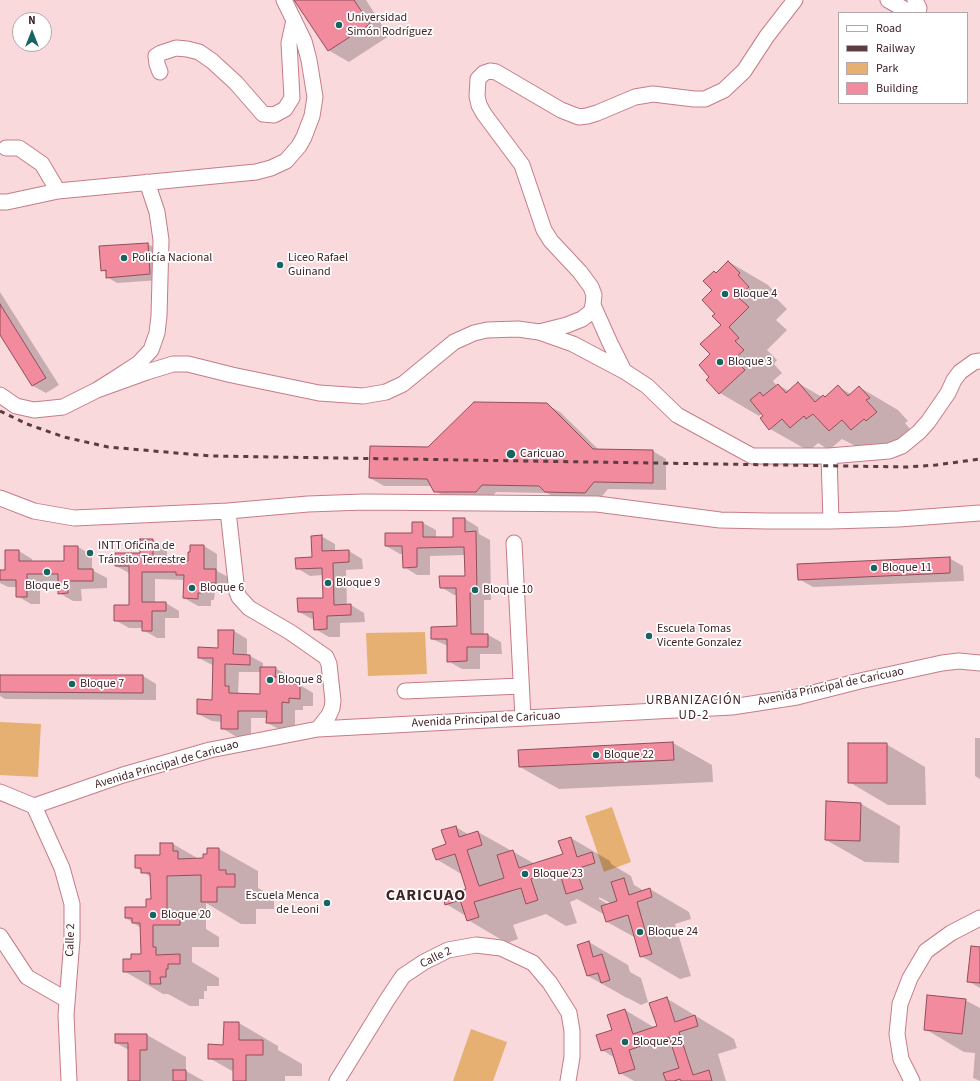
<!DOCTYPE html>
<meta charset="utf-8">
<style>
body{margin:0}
#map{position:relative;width:980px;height:1081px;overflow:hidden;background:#fad9dd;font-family:"Source Sans 3",sans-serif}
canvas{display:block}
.legend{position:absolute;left:838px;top:12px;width:130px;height:92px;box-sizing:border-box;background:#fff;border:1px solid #b3a7a9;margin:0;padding:5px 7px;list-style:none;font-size:12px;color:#402227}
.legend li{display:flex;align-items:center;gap:8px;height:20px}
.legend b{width:20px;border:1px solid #b3a7a9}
.north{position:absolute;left:12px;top:12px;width:40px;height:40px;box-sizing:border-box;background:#fff;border:1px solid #b3a7a9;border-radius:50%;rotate:0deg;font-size:11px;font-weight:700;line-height:16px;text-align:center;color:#402227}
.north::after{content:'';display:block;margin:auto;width:14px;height:18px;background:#176460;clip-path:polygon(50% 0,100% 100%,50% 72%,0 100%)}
</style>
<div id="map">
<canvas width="980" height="1081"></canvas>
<ul class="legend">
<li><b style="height:5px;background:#fff"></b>Road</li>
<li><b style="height:5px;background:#5b3c41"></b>Railway</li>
<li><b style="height:11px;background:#e6b073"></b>Park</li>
<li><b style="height:11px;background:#f18b9d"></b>Building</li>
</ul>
<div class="north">N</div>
</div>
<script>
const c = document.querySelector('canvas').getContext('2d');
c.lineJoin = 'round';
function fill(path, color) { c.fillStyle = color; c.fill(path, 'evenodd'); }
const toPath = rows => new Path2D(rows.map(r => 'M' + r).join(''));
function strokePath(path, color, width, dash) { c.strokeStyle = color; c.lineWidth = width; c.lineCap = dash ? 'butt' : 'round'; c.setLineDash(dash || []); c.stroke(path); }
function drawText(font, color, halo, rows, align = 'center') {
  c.font = font + ' "Source Sans 3",sans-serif'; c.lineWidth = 3.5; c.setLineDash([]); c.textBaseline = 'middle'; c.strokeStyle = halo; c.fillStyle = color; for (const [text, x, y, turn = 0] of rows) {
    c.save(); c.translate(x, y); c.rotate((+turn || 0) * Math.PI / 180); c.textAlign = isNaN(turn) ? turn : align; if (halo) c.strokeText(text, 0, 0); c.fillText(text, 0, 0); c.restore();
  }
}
fill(toPath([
 [425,632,427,674,368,676,366,633],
 [0,722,41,724,38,777,0,775],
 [612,807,631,862,604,872,585,816],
 [471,1029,507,1042,493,1081,453,1081]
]), '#e6b073');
fill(toPath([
 [296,0,366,0,389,36,349,62,328,50],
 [148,244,158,250,160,280,117,283,107,277,107,273,102,270],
 [729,262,768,285,778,296,776,298,787,309,776,320,787,330,767,350,777,360,774,364,782,373,773,381,777,386,778,385,789,391,798,383,822,397,824,396,826,397,838,387,851,394,859,387,898,410,908,421,905,423,915,435,869,453,842,439,829,450,818,443,809,451,770,429,764,416,762,413,759,416,720,393,711,377,712,355,722,325,716,314,713,290,717,274],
 [0,292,59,385,46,393,33,386,0,334],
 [546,404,560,412,599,450,653,451,666,459,666,490,608,489,599,500,559,500,547,493,496,492,490,500,449,499,435,491,432,486,384,486,370,478,429,448],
 [465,519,478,527,479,534,490,540,491,600,484,600,484,635,488,635,501,642,502,654,480,654,480,669,462,669,448,661,448,646,432,639,458,627,457,595,454,595,441,587,466,577,465,555,430,556,430,575,417,575,404,567,403,554,400,554,386,546,413,534,423,523,436,530,436,538,454,538],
 [321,536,335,544,335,552,349,551,362,559,363,569,346,570,347,605,351,605,364,613,365,622,340,623,340,637,329,637,315,629,315,619,312,619,299,612,324,599,323,575,310,576,297,568,313,558],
 [141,540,153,540,167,548,167,561,189,562,204,546,217,554,217,571,230,578,230,591,215,591,214,600,211,600,211,606,198,606,184,598,185,580,155,579,155,603,166,603,179,611,179,618,165,618,165,638,157,638,143,630,143,628,129,628,115,620,130,606,129,573,116,566,141,554],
 [78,547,92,555,92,570,107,578,107,588,81,589,82,601,73,601,59,593,59,581,40,582,40,604,31,604,17,596,17,587,8,587,0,583,0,571,6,571,19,551,32,559,32,562,65,562],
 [949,558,963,566,964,581,813,587,799,579],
 [234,631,247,639,247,655,250,656,263,663,263,668,275,668,289,676,289,683,291,685,300,685,313,693,313,706,303,706,303,710,295,710,295,731,281,730,267,723,268,718,251,718,251,736,235,736,222,728,222,722,212,721,198,714,213,701,214,666,199,658,219,649],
 [239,672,261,672,260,695,241,694,238,692],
 [0,676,143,676,156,684,156,700,5,699,0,696],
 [975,738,980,738,980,779,975,776],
 [673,743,712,765,713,782,559,789,520,767],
 [886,744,925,767,926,805,888,805,849,782],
 [861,804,900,826,899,863,865,862,826,840],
 [456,827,469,835,478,832,535,864,564,855,571,838,610,861,611,864,631,876,634,885,644,891,650,889,689,912,691,919,675,924,691,976,680,979,641,956,636,938,607,922,605,915,577,899,570,902,577,923,566,926,546,914,513,925,518,939,507,943,468,920,466,916,446,904,468,889,463,875,436,859,447,845],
 [599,897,614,905,613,907,599,899],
 [173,844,199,859,204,859,219,849,258,871,258,888,274,897,274,909,256,909,256,924,241,924,206,903,206,929,219,937,219,947,192,947,192,962,219,978,219,986,207,986,207,991,204,991,204,999,199,999,199,1006,190,1006,168,994,163,994,124,971,132,960,142,955,141,928,126,918,147,908,152,900,152,878,136,867,161,856],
 [589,942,628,965,630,972,641,978,648,1002,641,1005,628,998,627,998,588,976],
 [980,948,980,988,968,981],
 [666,998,734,1039,737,1048,718,1054,726,1081,634,1081,620,1073,615,1058,602,1050,625,1010,655,1028,658,1027],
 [965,1000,980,1008,980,1081,973,1078,975,1053,964,1052,925,1029],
 [239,1023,278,1046,278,1050,302,1064,302,1076,285,1076,285,1081,234,1081,234,1072,209,1058,224,1046],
 [116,1035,147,1035,186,1057,186,1071,204,1081,129,1081,129,1050,116,1043]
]), '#0003');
const building = toPath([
 [294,0,354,0,370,24,328,51,294,0],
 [148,243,150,274,106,278,106,270,101,271,99,246,148,243],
 [728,261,740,273,738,275,749,287,738,297,749,307,729,327,739,338,735,341,744,350,734,359,745,370,719,394,706,380,709,377,699,365,710,354,700,344,721,325,712,316,715,314,702,300,712,290,703,281,714,271,716,273,728,261],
 [0,304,46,378,32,386,0,335,0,304],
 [798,382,815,402,823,395,825,397,838,385,848,396,859,386,870,398,866,400,877,412,866,421,864,419,851,430,842,420,829,431,813,414,806,419,804,416,790,428,782,419,769,430,760,418,763,416,750,400,760,392,763,396,778,384,786,393,798,382],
 [474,402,547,403,593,449,653,450,653,483,594,482,585,493,545,492,539,486,482,485,476,492,434,492,427,479,369,478,370,446,428,447,474,402],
 [453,518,465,518,465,532,476,531,477,593,470,593,471,634,488,634,488,647,467,647,467,661,447,662,447,639,431,639,431,627,457,626,456,588,440,588,439,576,465,576,464,547,417,548,417,567,403,568,402,546,385,546,385,533,412,533,412,522,423,522,423,537,453,537,453,518],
 [322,535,322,551,349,550,349,562,333,563,334,605,351,604,351,615,327,616,327,629,314,630,313,612,298,612,297,598,323,598,322,568,296,569,295,558,312,557,311,536,322,535],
 [140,539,153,539,153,560,188,561,188,552,190,552,190,545,204,545,204,569,216,569,216,583,201,583,201,593,198,593,198,599,183,598,184,575,176,575,176,572,142,572,142,602,166,602,166,611,152,611,152,631,142,631,142,621,114,621,114,605,129,605,129,566,115,566,115,553,140,553,140,539],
 [64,546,78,546,78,569,93,569,93,581,68,581,68,593,58,594,58,574,27,574,27,597,16,597,16,580,0,580,0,570,5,570,5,550,19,550,19,561,64,561,64,546],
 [950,557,950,573,798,580,797,564,950,557],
 [218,630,234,630,233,654,250,655,250,665,225,664,225,686,229,686,229,693,260,694,260,667,276,667,275,677,280,677,279,683,300,684,300,699,289,698,289,703,282,702,282,723,266,723,267,711,238,711,238,729,221,729,221,715,197,714,197,699,212,700,213,658,198,658,198,647,218,648,218,630],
 [0,675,143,675,143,693,0,692,0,675],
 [673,742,674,760,519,767,518,750,673,742],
 [848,743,887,743,887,783,848,783,848,743],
 [826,801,861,803,860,841,825,840,826,801],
 [456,826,459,837,478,831,482,845,467,850,479,886,504,878,497,855,513,850,519,868,563,854,558,841,571,837,577,857,592,852,595,863,576,869,583,889,566,894,559,870,531,879,538,900,526,904,521,888,474,902,479,917,467,921,460,900,445,905,443,896,466,889,455,854,436,860,432,849,446,844,441,830,456,826],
 [160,843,173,843,173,851,178,851,178,859,203,858,203,854,207,854,207,848,219,848,219,870,226,870,226,874,235,874,235,887,217,887,217,902,201,902,201,875,167,876,167,911,171,911,171,913,180,913,180,925,153,925,153,947,156,947,156,955,180,954,180,964,168,964,168,969,166,969,166,977,160,977,161,984,150,984,150,971,123,972,123,959,131,959,131,954,141,954,140,923,132,923,132,918,125,918,125,907,146,907,146,899,151,899,150,873,141,873,141,868,135,868,135,855,160,855,160,843],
 [624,878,629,895,650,888,652,897,637,902,652,954,640,957,628,915,606,922,601,906,617,901,611,882,624,878],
 [589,941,593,957,602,954,610,980,601,983,598,973,587,976,577,945,589,941],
 [971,946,980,947,980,983,967,982,971,946],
 [927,995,966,999,962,1034,924,1030,927,995],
 [667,997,675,1022,695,1015,698,1026,679,1032,693,1075,709,1070,712,1081,681,1081,680,1079,674,1081,666,1081,663,1073,679,1068,669,1037,629,1050,635,1069,619,1074,611,1048,601,1051,596,1035,612,1030,607,1015,625,1009,633,1034,657,1026,649,1003,667,997],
 [224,1022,239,1022,239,1040,263,1040,263,1055,246,1055,246,1081,233,1081,233,1059,208,1059,208,1044,223,1045,224,1022],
 [115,1034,147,1034,147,1050,140,1050,140,1081,128,1081,128,1043,115,1043,115,1034],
 [173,1070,186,1070,186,1081,173,1081,173,1070]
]);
fill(building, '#f18b9d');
strokePath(building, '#924d5a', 1);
const street = toPath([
 [888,0,911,13],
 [915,0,919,8,918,13,916,13],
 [160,72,157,64,156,56,161,53,176,48,187,49,199,52,212,61,236,83,263,114,274,115,285,109,292,98,289,43,294,20],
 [6,148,19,148,42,164,58,191],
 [0,202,7,202,58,191,256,172,271,168,286,161,299,146,304,137,312,116,315,97,309,60,304,41,284,0],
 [593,305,594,295,591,287,580,272,551,241,544,230,522,165,484,114,479,105,477,96,478,79,484,73,490,71,496,72,561,110,579,117,587,116,597,113,635,97,653,94,694,99,705,99,724,90,744,71,767,36,795,0],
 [539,332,567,325,582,319,591,312,593,305,610,343,624,371],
 [97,390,147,372,173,364,188,364,232,375,319,393,363,396,386,392,403,384,454,342,474,333,487,330,518,329,539,332,573,344,624,371,647,386,677,415,752,456,829,456,889,451,902,446,919,432,928,422,948,393,954,380,960,372,974,362,980,361],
 [0,395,16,406,34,410,63,407,97,390,116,378,139,363,151,350,157,333,159,316,161,240,157,212,147,182],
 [829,456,831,521],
 [0,498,34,511,74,518,228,511,308,504,364,502,597,504,720,520,767,521,831,521,899,519,980,513],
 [228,511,237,592,239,597,249,608,290,632,326,657,329,664,333,701,332,708,329,715,318,729],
 [514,543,523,718],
 [405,691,521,686],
 [0,792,34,806,123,775,210,750,318,729,732,707,797,697,860,681,942,663,959,661,980,663],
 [34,806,62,868,72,904,72,940,66,1015,69,1081],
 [0,936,27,977,67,1000],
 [337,1081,387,1000,403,976,424,962,448,950,476,945,501,948,533,963,550,983,569,1013,572,1031,572,1057,568,1081],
 [912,1081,901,1059,897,1034,900,1004,910,978,926,951,951,933,980,918]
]);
strokePath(street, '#c67c88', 17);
strokePath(street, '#fff', 15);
strokePath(toPath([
 [0,411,27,424,64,437,108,447,211,456,907,467,936,465,980,459]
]), '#5b3c41', 3, [5, 5]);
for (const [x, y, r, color] of [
 [339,25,4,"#176460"],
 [124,258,4,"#176460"],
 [280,265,4,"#176460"],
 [725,294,4,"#176460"],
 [720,362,4,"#176460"],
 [511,454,5,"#176460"],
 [90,553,4,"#176460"],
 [874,568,4,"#176460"],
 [47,572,4,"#176460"],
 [328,583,4,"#176460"],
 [192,588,4,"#176460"],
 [475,590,4,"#176460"],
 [649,636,4,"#176460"],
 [270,680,4,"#176460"],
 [72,684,4,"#176460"],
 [596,755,4,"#176460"],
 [525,874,4,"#176460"],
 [327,903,4,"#176460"],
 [153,915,4,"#176460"],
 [640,932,4,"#176460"],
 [625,1042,4,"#176460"]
]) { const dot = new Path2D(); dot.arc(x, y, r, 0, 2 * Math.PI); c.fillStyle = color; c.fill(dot); strokePath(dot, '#fff', 1.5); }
drawText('12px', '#402227', '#fff', [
 ["Universidad",347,18],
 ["Simón Rodríguez",347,32],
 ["Policía Nacional",132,258],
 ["Liceo Rafael",288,258],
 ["Guinand",288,272],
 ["Bloque 4",733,294],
 ["Bloque 3",728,362],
 ["Caricuao",520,454],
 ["INTT Oficina de",98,546],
 ["Tránsito Terrestre",98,560],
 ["Bloque 11",882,568],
 ["Bloque 9",336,583],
 ["Bloque 5",47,586,"center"],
 ["Bloque 6",200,588],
 ["Bloque 10",483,590],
 ["Escuela Tomas",657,629],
 ["Vicente Gonzalez",657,643],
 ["Bloque 8",278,680],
 ["Bloque 7",80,684],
 ["Bloque 22",604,755],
 ["Bloque 23",533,874],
 ["Escuela Menca",319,896,"right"],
 ["de Leoni",319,910,"right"],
 ["Bloque 20",161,915],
 ["Bloque 24",648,932],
 ["Bloque 25",633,1042]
], 'left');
drawText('12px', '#402227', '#fff', [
 ["Avenida Principal de Caricuao",831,687,-12],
 ["Avenida Principal de Caricuao",486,720,-3],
 ["Avenida Principal de Caricuao",167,765,-16],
 ["Calle 2",71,940,-88],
 ["Calle 2",436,958,-26]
]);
c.letterSpacing = '1px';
drawText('13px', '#402227', '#fff', [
 ["URBANIZACIÓN",694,701],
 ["UD-2",694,716]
]);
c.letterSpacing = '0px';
c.letterSpacing = '1px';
drawText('bold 16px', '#402227', '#fff', [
 ["CARICUAO",426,896]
]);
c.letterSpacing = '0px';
</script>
